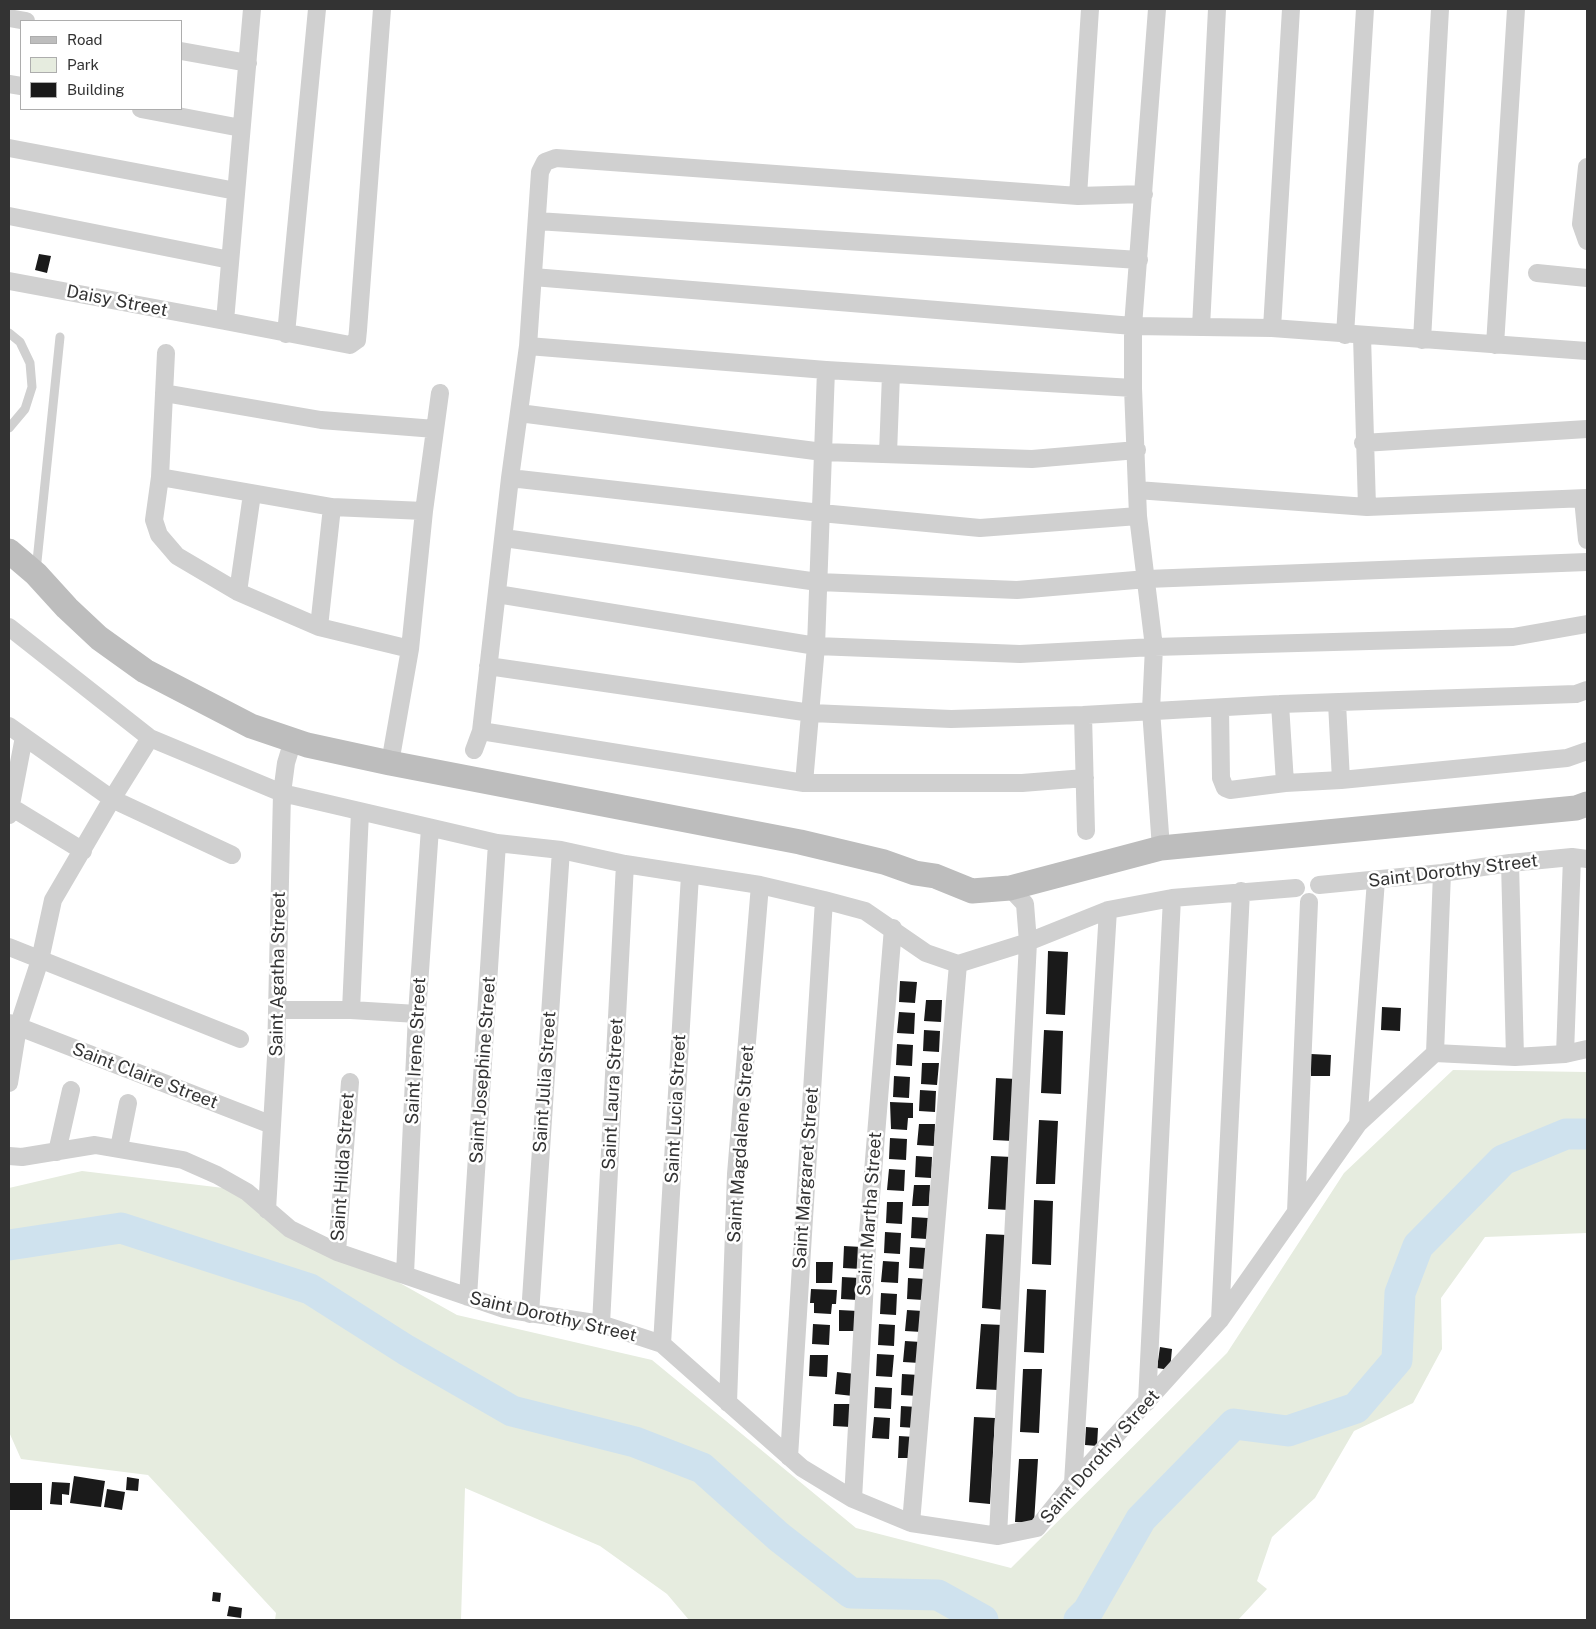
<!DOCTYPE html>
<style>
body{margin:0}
#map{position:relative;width:1596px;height:1629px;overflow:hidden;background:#fff;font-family:"Public Sans",sans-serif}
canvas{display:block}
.frame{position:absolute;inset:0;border:10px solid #333;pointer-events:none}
.legend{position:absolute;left:20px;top:20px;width:162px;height:90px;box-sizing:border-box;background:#fff;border:1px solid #adadad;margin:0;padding:6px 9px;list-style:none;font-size:15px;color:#333}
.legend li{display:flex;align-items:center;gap:10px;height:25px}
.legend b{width:25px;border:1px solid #adadad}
</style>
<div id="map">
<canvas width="1596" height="1629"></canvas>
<div class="frame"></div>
<ul class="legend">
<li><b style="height:6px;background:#bdbdbd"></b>Road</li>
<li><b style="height:14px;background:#e6ecdf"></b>Park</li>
<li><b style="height:14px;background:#1a1a1a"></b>Building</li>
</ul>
</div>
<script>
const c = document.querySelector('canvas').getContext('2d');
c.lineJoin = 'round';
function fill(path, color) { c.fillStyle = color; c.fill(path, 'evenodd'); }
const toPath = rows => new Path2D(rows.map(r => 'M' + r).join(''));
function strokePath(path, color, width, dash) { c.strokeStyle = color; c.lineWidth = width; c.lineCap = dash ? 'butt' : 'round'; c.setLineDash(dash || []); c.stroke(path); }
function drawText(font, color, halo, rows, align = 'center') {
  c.font = font + ' "Public Sans",sans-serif'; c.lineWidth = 5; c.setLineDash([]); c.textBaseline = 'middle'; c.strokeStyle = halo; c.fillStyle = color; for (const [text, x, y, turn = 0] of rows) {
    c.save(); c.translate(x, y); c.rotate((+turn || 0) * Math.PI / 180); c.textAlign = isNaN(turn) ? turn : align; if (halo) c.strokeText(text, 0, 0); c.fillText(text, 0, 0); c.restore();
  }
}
fill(toPath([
 [1453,1070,1587,1072,1587,1233,1485,1237,1441,1298,1442,1349,1413,1403,1354,1431,1315,1498,1272,1537,1257,1581,1267,1589,1238,1620,689,1620,667,1594,600,1546,465,1488,461,1620,275,1620,276,1613,148,1475,21,1459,9,1432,9,1188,82,1171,232,1189,457,1315,652,1360,856,1528,1011,1568,1227,1353,1344,1173]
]), '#e6ecdf');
strokePath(toPath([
 [9,1245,121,1228,310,1289,406,1350,512,1411,635,1442,702,1468,779,1537,851,1593,938,1595,983,1620],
 [1079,1620,1088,1611,1141,1519,1234,1424,1288,1431,1356,1408,1397,1360,1400,1293,1418,1246,1503,1160,1566,1134,1587,1134]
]), '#cfe2ee', 31);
fill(toPath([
 [39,254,51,256,47,273,35,270],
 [1048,951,1068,952,1065,1015,1046,1014],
 [900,981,917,982,915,1003,899,1002],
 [926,1000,942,1000,941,1022,924,1021],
 [1382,1007,1401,1008,1400,1031,1381,1030],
 [899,1012,915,1013,914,1034,897,1033],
 [924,1030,940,1031,939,1052,923,1051],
 [1044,1030,1063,1031,1061,1094,1041,1093],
 [897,1044,913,1045,912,1066,896,1065],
 [1311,1054,1331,1055,1330,1076,1311,1076],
 [922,1063,939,1063,937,1085,921,1084],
 [894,1076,910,1077,909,1098,893,1097],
 [996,1078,1016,1079,1013,1141,993,1140],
 [920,1090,936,1091,935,1112,919,1111],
 [890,1102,913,1103,913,1118,908,1118,907,1130,891,1129],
 [1039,1120,1058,1121,1055,1184,1036,1184],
 [919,1124,935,1124,934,1146,917,1145],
 [890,1138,907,1139,906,1160,889,1159],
 [916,1156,932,1157,931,1178,915,1177],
 [991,1156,1012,1157,1009,1210,988,1209],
 [889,1169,905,1170,904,1191,887,1190],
 [914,1185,930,1185,929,1206,912,1206],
 [1034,1200,1053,1201,1051,1265,1032,1264],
 [887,1202,903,1202,902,1224,886,1223],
 [912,1217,928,1218,927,1239,911,1238],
 [885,1232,901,1233,900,1254,884,1253],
 [986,1234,1007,1235,1004,1310,982,1308],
 [844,1246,862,1247,861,1269,843,1268],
 [910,1247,926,1248,925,1269,909,1268],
 [883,1261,899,1262,898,1283,881,1282],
 [816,1262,833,1262,832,1283,816,1283],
 [842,1277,860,1278,858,1300,841,1299],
 [908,1278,925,1279,923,1300,907,1299],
 [811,1289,837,1290,836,1304,832,1304,831,1314,814,1313,814,1303,810,1303],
 [1027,1289,1046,1290,1044,1353,1024,1352],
 [881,1293,897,1294,896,1315,880,1314],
 [839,1310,858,1311,857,1331,839,1331],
 [907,1310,923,1311,922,1332,905,1331],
 [813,1324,830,1325,829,1345,812,1344],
 [879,1324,895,1325,894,1346,878,1345],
 [981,1324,1003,1325,999,1390,976,1389],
 [905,1341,921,1342,920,1363,903,1362],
 [1160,1347,1172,1349,1170,1370,1157,1368],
 [877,1354,894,1355,892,1377,876,1376],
 [810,1355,828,1355,827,1377,809,1376],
 [1023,1369,1042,1369,1039,1433,1020,1432],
 [837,1372,855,1374,853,1396,835,1394],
 [902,1374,919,1375,918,1396,901,1395],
 [875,1387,892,1388,891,1409,874,1408],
 [834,1404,852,1404,851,1427,833,1426],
 [901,1406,917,1407,916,1428,900,1427],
 [874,1417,890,1418,889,1439,872,1438],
 [974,1417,995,1418,990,1504,969,1502],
 [1086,1427,1098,1428,1097,1446,1085,1445],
 [899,1436,915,1437,914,1458,898,1458],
 [1019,1459,1038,1459,1034,1523,1015,1522],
 [74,1476,105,1481,101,1507,70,1503],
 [127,1477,139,1479,138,1491,126,1490],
 [52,1482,70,1483,69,1495,62,1494,62,1505,50,1504],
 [9,1483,42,1483,42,1510,9,1510],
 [107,1489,125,1492,122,1510,104,1507],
 [213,1592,221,1593,220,1602,212,1601],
 [229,1606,242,1608,241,1618,227,1616]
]), '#1a1a1a');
strokePath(toPath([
 [9,333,20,342,30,363,32,387,25,409,9,428],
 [36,571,60,337]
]), '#d0d0d0', 9);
strokePath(toPath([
 [252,9,225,321,350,345,357,340,358,330,382,9],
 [1157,9,1133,326,1133,388,1138,516,1154,647,1151,710,1161,848],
 [9,18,26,21],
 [181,51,248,63],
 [9,84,21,86],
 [141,109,241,128],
 [9,148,236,191],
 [1587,167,1581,224,1587,241],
 [1078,196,1090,9],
 [9,216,230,260],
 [537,221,1139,260],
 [1537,273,1587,278],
 [533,277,1133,326,1272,328,1587,351],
 [9,281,225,321],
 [1201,327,1217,9],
 [1272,328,1291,9],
 [286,334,317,9],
 [1345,335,1365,9],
 [1362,336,1367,507],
 [1422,340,1440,9],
 [1495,345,1516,9],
 [528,346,826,370,1133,388],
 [166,353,160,477,154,520,159,535,177,556,238,592,319,627,410,649],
 [164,393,321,420,435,429],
 [519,413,823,452,1032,459,1137,450],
 [1363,443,1587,429],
 [888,454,891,374],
 [160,477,332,507,424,511],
 [510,478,821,513,980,528,1138,516],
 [1137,490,1367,507,1587,498],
 [1583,499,1587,540],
 [504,538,818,582,1017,590,1147,579,1587,562],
 [238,592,252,494],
 [497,594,816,646,1020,654,1154,647,1513,637,1587,624],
 [9,627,150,738,282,793,497,843,561,850,625,864,760,885,824,900,865,911,926,953,958,964,1028,942,1108,910,1172,898,1296,888],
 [319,627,332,507],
 [488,666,811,713,951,719,1083,715,1280,704,1576,694,1587,690],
 [1337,703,1341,780],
 [1280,704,1285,783],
 [1220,708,1221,778,1225,788,1230,790,1285,783,1341,780,1567,758,1587,751],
 [1083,715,1086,831],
 [9,726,112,799,232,855],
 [481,731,804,783,1022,783,1085,778],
 [474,750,481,731,510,478,528,346,540,172,545,162,556,158,1078,196,1144,194],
 [390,763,410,649,424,511,440,393],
 [804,783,816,646,826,370],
 [11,807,83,851],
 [9,815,24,737],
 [1510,863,1515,1057],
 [1319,885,1442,873,1510,863,1572,857,1587,859],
 [9,947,240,1039],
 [277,1010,351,1010,417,1014],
 [351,1010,360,812],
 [9,1023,272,1125],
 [1435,1053,1442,873],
 [1565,1054,1572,857],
 [9,1083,18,1027,40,960,53,900,112,799,150,738],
 [1358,1124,1376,880],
 [119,1148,128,1103],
 [57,1152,71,1090],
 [9,1156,22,1157,95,1145,183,1160,217,1175,247,1192,290,1229,337,1252,504,1309,601,1324,662,1344,802,1468,853,1499,911,1523,998,1536,1037,1528,1073,1483,1220,1320,1358,1124,1435,1053,1515,1057,1565,1054,1587,1049],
 [267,1210,276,1057,282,793,286,763,293,740],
 [1296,1212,1309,902],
 [337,1252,350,1082],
 [405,1274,417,1014,430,828],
 [468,1297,497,843],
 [530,1314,561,850],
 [1220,1320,1241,891],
 [601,1324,625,864],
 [662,1344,690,875],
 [1147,1402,1172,898],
 [728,1403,736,1174,760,885],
 [789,1457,824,900],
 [1073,1483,1108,910],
 [853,1499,867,1245,893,928],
 [911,1523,958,964],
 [998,1536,1028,942,1025,904,1010,888]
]), '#d0d0d0', 18);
strokePath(toPath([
 [9,551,36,574,67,608,99,638,145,671,251,726,307,745,390,763,800,842,884,862,915,873,935,876,972,891,1010,888,1161,848,1576,808,1587,804]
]), '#bdbdbd', 25);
drawText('18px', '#333', '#fff', [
 ["Daisy Street",117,301,11],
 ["Saint Dorothy Street",1453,871,-7],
 ["Saint Agatha Street",278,974,-89],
 ["Saint Irene Street",416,1051,-87],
 ["Saint Josephine Street",483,1070,-86],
 ["Saint Claire Street",145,1076,21],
 ["Saint Julia Street",545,1082,-86],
 ["Saint Laura Street",613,1094,-87],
 ["Saint Lucia Street",676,1109,-87],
 ["Saint Magdalene Street",741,1144,-86],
 ["Saint Hilda Street",343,1167,-86],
 ["Saint Margaret Street",806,1178,-86],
 ["Saint Martha Street",870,1214,-86],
 ["Saint Dorothy Street",553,1317,13],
 ["Saint Dorothy Street",1100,1457,-49]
]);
</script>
